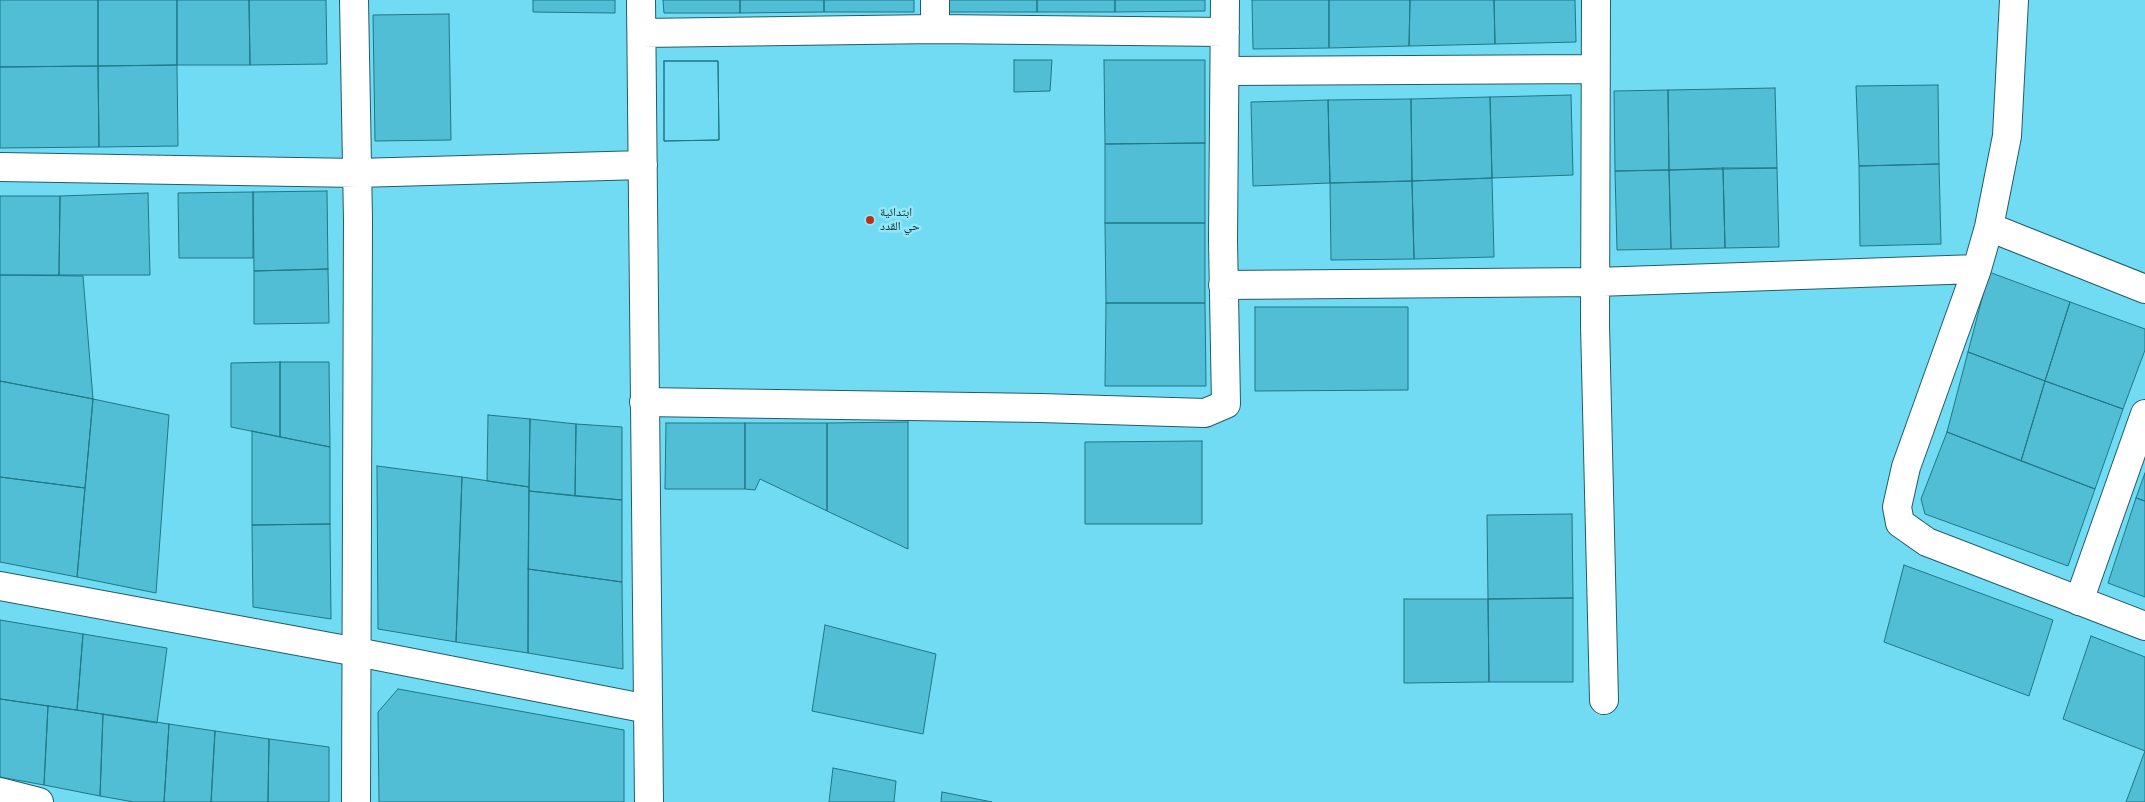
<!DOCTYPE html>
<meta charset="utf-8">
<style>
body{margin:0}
canvas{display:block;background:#70dbf2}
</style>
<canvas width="2145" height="802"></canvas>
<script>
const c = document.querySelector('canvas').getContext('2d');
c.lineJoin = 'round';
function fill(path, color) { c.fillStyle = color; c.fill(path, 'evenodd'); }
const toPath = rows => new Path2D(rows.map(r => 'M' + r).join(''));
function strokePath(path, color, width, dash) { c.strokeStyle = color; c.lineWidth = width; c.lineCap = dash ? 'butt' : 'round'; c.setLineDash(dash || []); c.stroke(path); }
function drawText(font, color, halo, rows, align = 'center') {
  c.font = font + ' Roboto,"Noto Naskh Arabic",sans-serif'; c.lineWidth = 5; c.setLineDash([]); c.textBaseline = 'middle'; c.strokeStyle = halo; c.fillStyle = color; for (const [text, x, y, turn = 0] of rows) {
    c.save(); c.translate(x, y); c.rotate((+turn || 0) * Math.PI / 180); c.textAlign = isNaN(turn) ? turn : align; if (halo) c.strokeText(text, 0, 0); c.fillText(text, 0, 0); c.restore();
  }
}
const building = toPath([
 [0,0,98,0,98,66,0,67,0,0],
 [98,0,177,0,177,65,98,66,98,0],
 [177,0,249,0,250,65,177,65,177,0],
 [249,0,326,0,327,64,250,65,249,0],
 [533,0,615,0,615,13,533,12,533,0],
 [663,0,740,0,740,13,664,13,663,0],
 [740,0,824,0,824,12,740,13,740,0],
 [824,0,914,0,914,12,824,12,824,0],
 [949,0,1037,0,1037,12,949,12,949,0],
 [1037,0,1115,0,1115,12,1037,12,1037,0],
 [1115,0,1205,0,1205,11,1115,12,1115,0],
 [1252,0,1329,0,1329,48,1253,49,1252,0],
 [1329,0,1410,0,1409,46,1329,48,1329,0],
 [1410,0,1494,0,1495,44,1409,46,1410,0],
 [1494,0,1575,0,1576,42,1495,44,1494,0],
 [449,14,451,140,375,141,373,15,449,14],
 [1014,60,1052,60,1050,91,1014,92,1014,60],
 [1104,60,1205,60,1205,143,1105,144,1104,60],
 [664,61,718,61,719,140,664,141,664,61],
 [664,61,718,61,719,140,664,141,664,61],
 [177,65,178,146,99,147,98,66,177,65],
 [98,66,99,147,0,148,0,67,98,66],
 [1938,85,1939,164,1859,166,1856,86,1938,85],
 [1775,88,1777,168,1669,170,1668,90,1775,88],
 [1668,90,1669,170,1615,171,1614,91,1668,90],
 [1571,95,1573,175,1492,178,1490,97,1571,95],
 [1490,97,1492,178,1412,181,1411,99,1490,97],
 [1411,99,1412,181,1330,183,1328,100,1411,99],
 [1328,100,1330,183,1253,186,1251,102,1328,100],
 [1205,143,1205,223,1105,223,1105,144,1205,143],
 [1939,164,1941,244,1860,246,1859,166,1939,164],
 [1723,168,1777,168,1779,247,1725,248,1723,168],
 [1723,168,1725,248,1671,249,1669,170,1723,168],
 [1669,170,1671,249,1617,250,1615,171,1669,170],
 [1492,178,1494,257,1414,259,1412,181,1492,178],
 [1412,181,1414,259,1331,260,1330,183,1412,181],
 [327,191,328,269,254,271,253,192,327,191],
 [253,192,253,258,179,258,178,193,253,192],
 [148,193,150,275,59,275,60,196,148,193],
 [0,196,60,196,59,275,0,275,0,196],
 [1105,223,1205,223,1205,303,1106,303,1105,223],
 [328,269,329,323,254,324,254,271,328,269],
 [1989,272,2070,302,2045,381,1968,352,1989,272],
 [0,275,83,276,93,399,0,381,0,275],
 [2070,302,2145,329,2145,350,2123,409,2045,381,2070,302],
 [1106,303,1205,303,1206,386,1105,386,1106,303],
 [1255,307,1408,307,1408,390,1255,391,1255,307],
 [1968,352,2045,381,2021,461,1947,432,1968,352],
 [280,362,329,362,330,447,280,437,280,362],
 [280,362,280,437,231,427,231,363,280,362],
 [0,381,93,399,85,488,0,477,0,381],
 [2045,381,2123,409,2095,489,2021,461,2045,381],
 [93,399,169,415,156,593,77,577,93,399],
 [488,415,530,419,529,487,487,481,488,415],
 [530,419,576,424,575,496,529,491,530,419],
 [908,422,908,549,827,511,827,423,908,422],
 [666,423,745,423,745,489,665,489,666,423],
 [745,423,827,423,827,511,760,479,755,490,745,489,745,423],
 [576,424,622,427,622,500,575,496,576,424],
 [252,431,330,447,330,524,252,525,252,431],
 [1947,432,2095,489,2068,566,1925,514,1921,499,1947,432],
 [1202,441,1202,524,1085,524,1085,442,1202,441],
 [377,466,462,477,456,642,378,629,377,466],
 [2145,473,2145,501,2136,498,2145,473],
 [0,477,85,488,77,577,0,562,0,477],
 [462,477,529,487,528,653,456,642,462,477],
 [529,491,622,500,622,582,528,569,529,491],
 [2136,498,2145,501,2145,597,2108,583,2136,498],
 [1572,514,1573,598,1488,599,1487,515,1572,514],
 [330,524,331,619,253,607,252,525,330,524],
 [1904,565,2053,620,2029,696,1884,642,1904,565],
 [528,569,622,582,623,669,528,653,528,569],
 [1573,598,1573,682,1489,682,1488,599,1573,598],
 [1404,599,1488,599,1489,682,1404,683,1404,599],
 [0,620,83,634,77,710,0,699,0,620],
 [825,625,936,654,923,734,812,711,825,625],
 [83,634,167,648,157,723,77,710,83,634],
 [2091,636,2145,657,2145,751,2063,719,2091,636],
 [398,689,624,730,624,802,379,802,378,712,398,689],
 [0,699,48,706,44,785,0,777,0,699],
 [48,706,103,714,100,796,44,785,48,706],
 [103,714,169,724,164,802,134,802,100,796,103,714],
 [169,724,215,731,211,802,164,802,169,724],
 [215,731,269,739,268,802,211,802,215,731],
 [269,739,329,747,329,802,268,802,269,739],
 [2145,751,2145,802,2126,802,2145,751],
 [833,768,896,781,894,802,829,802,833,768],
 [942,792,992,802,941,802,942,792]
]);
fill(building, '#51bed5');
strokePath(building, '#1f7787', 1);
const minor = toPath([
 [354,0,358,220,356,802],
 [641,0,649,802],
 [935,0,935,29],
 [1596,0,1595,325,1604,700],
 [2014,0,2007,136,1989,227,1977,269,1906,467,1897,507,1900,523,1927,542,2145,626],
 [642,33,935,29,1225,32],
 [1225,71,1595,69],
 [0,167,357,173,643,165],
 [1989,227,2145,289],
 [1223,285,1596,282,1977,269],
 [644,402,1040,408,1205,413,1226,404,1223,240,1225,0],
 [0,586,357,652,648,709],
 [2079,601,2145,414],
 [0,792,39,802]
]);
strokePath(minor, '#235c68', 30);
strokePath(minor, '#fff', 28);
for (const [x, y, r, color] of [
 [870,220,5,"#bc3112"]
]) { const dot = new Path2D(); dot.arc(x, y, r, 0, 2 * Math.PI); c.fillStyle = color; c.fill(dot); strokePath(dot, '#94e5f7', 2); }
drawText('12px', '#00313a', '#94e5f7', [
 ["ابتدائية",880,213],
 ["حي القدد",880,227]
], 'left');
</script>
